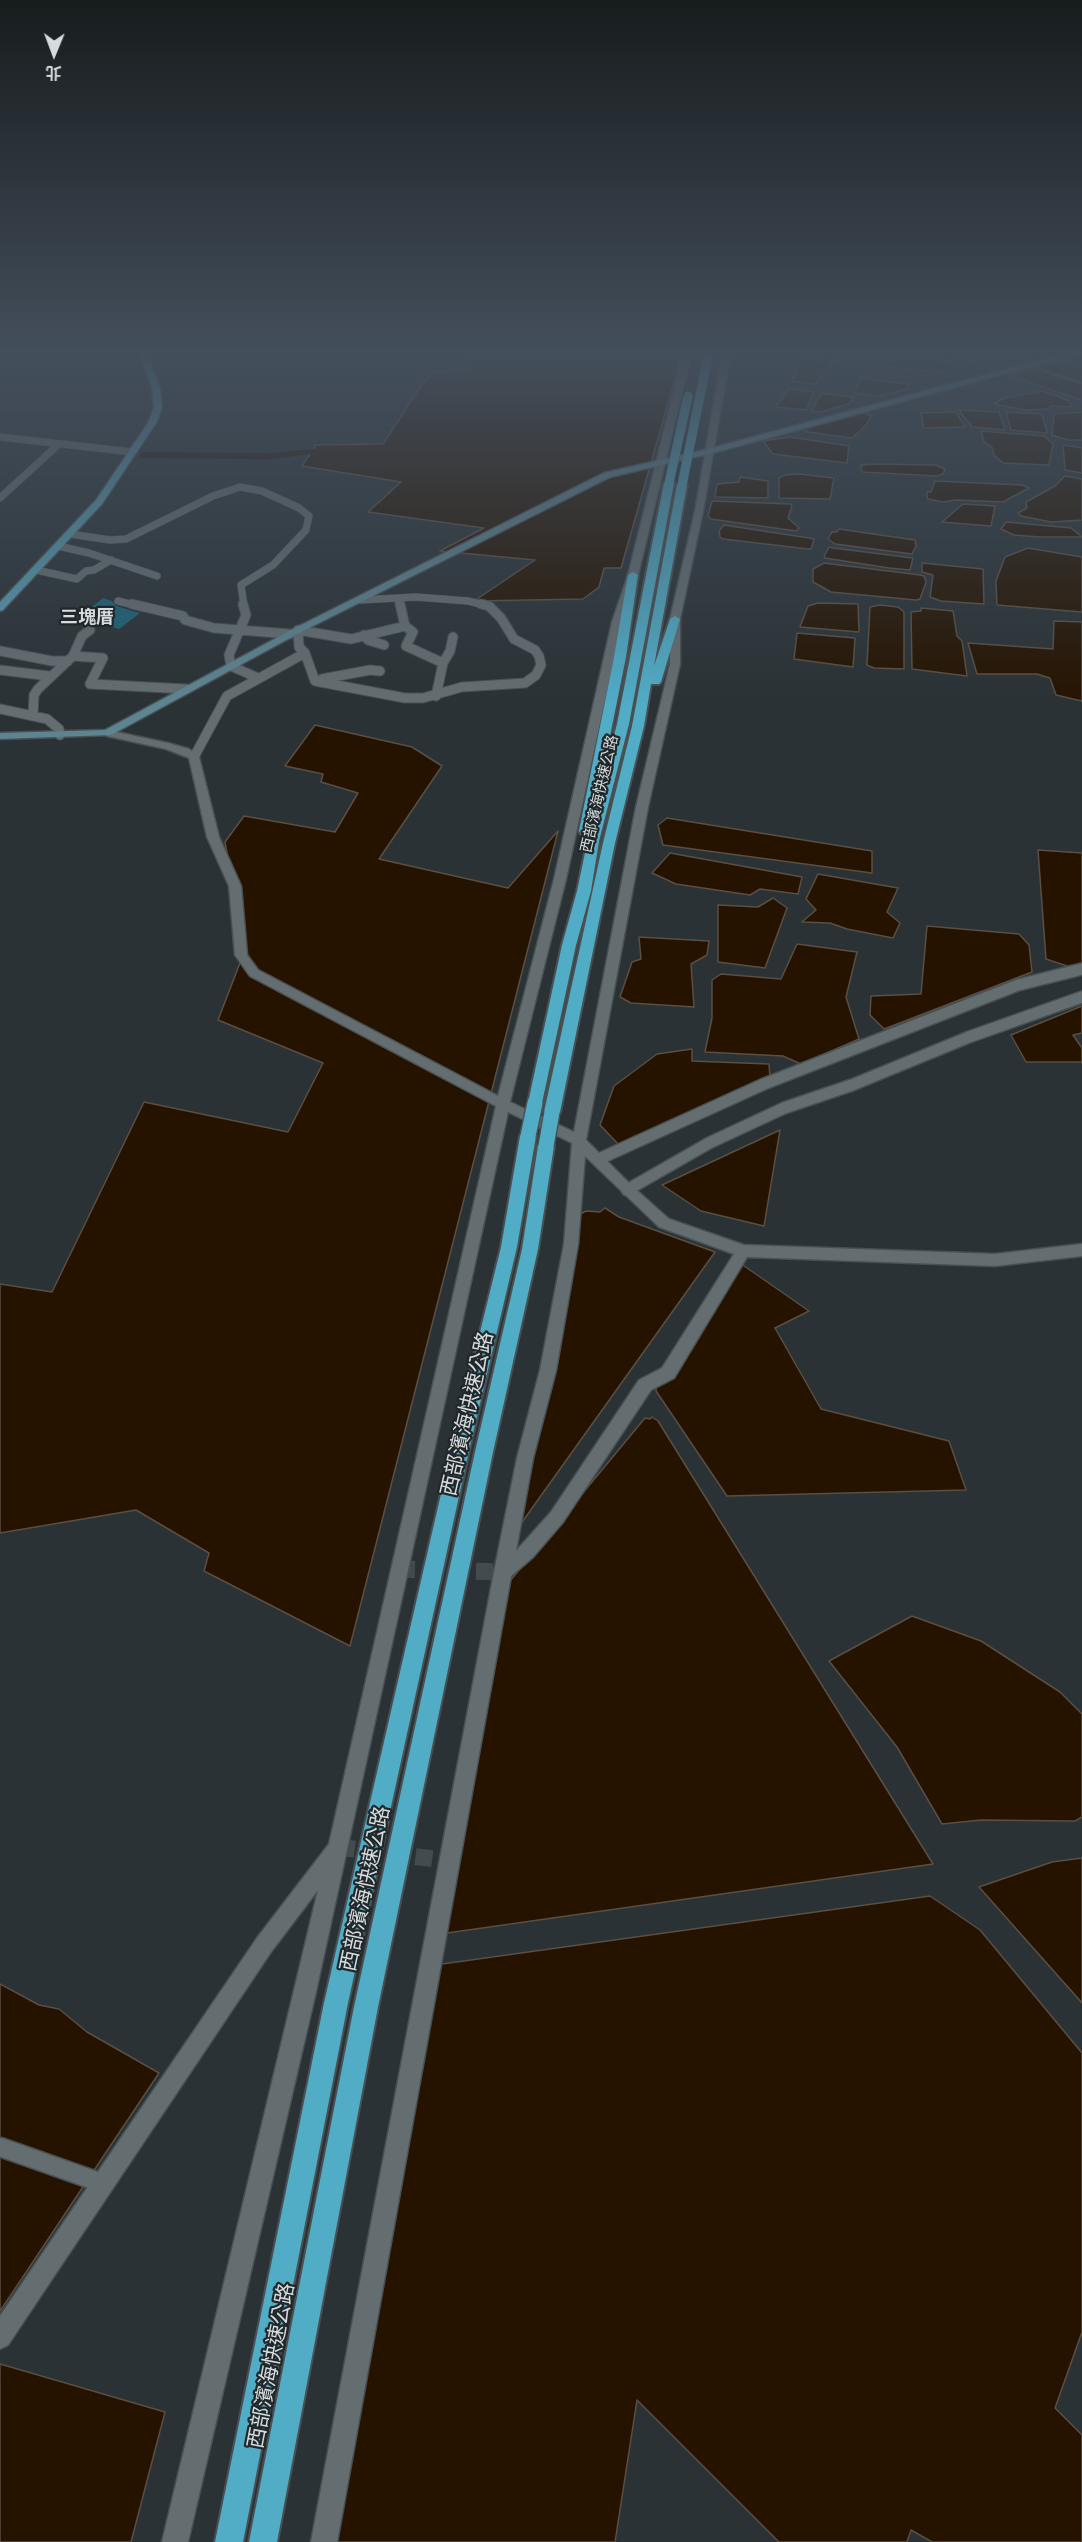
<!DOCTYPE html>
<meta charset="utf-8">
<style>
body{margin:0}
#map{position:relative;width:1082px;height:2542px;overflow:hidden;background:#2a3235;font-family:"Fira Sans","Noto Sans TC",sans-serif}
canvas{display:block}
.north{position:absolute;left:24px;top:24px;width:60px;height:60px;-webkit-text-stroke:4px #20282b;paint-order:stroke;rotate:181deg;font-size:16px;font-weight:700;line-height:24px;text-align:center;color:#d6dbdd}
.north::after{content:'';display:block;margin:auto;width:21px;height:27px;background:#d6dbdd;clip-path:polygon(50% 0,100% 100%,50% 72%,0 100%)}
</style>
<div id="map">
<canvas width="1082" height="2542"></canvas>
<div class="north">北</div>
</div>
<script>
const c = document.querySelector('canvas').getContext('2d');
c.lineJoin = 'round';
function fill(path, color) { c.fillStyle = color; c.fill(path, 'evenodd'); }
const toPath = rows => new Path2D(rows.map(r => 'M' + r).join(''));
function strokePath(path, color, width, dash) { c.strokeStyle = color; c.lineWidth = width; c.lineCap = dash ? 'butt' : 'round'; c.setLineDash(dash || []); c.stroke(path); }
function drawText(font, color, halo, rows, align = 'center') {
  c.font = font + ' "Fira Sans","Noto Sans TC",sans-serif'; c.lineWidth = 4.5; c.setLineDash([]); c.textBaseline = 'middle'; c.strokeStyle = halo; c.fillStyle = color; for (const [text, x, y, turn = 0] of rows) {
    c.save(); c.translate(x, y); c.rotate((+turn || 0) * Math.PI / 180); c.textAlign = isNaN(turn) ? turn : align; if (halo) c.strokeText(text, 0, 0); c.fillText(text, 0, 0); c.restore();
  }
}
const water = toPath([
 [474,351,683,351,621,568,604,568,599,587,583,599,474,601,535,560,440,551,484,528,368,512,401,482,302,466,316,445,383,444,421,386,434,372,464,371,474,351],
 [838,351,874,354,869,365,834,361,815,384,792,381,801,358,834,361,838,351],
 [866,351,920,351,918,355,906,355,952,361,952,368,948,373,877,366,878,352,866,351],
 [958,351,999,351,1029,358,1002,365,956,359,958,351],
 [1063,360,1078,366,1082,364,1082,383,1037,367,1063,360],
 [1033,368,1082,384,1082,400,1010,376,1033,368],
 [862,378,908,384,907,389,880,396,854,393,862,378],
 [789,389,814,392,806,410,776,407,789,389],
 [1043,391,1069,401,1071,407,1051,406,1048,409,1025,410,994,404,1004,398,1043,391],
 [821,393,854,397,849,404,820,412,812,411,821,393],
 [959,410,999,412,1005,430,972,427,959,410],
 [956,412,965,427,924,428,921,413,956,412],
 [1006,412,1042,414,1047,433,1011,430,1006,412],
 [1082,412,1082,440,1068,440,1052,435,1054,414,1082,412],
 [863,413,871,416,866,425,852,438,808,432,803,429,863,413],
 [981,431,1044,436,1053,444,1049,465,1003,463,994,455,992,447,984,442,981,431],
 [790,437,849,446,847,463,773,454,763,441,790,437],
 [1063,445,1082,448,1082,473,1065,470,1063,445],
 [873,464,936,465,945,469,943,474,937,476,862,472,861,465,873,464],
 [799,474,834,478,830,499,779,498,779,478,785,475,799,474],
 [1065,476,1082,479,1082,520,1051,522,1021,516,1018,513,1027,508,1026,502,1055,486,1065,476],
 [740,477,768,481,768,498,715,497,717,484,739,482,740,477],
 [935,481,1022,485,1029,488,1003,502,956,500,943,502,928,499,927,496,927,492,931,492,935,481],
 [712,501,790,504,792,506,788,518,799,528,796,531,711,519,708,516,712,501],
 [963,504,995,506,991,526,942,522,963,504],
 [1006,522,1071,528,1082,537,1040,537,1014,535,1001,529,1006,522],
 [724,525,809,538,814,539,811,549,808,549,723,539,720,537,719,531,724,525],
 [839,529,915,540,916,546,912,554,835,544,828,539,832,532,837,532,839,529],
 [829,547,833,548,913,558,910,570,889,568,825,558,824,557,829,547],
 [1028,548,1082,557,1082,612,997,605,996,581,1005,557,1028,548],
 [824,563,920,575,924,576,926,582,920,599,916,600,831,592,813,582,813,569,824,563],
 [922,563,983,569,984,604,941,601,930,597,933,575,922,572,922,563],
 [818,603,858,604,859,632,800,627,808,606,818,603],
 [880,605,898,607,904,612,904,669,874,668,867,665,870,607,880,605],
 [921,608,953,611,957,636,962,641,967,676,912,669,911,612,921,611,921,608],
 [1054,621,1082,622,1082,701,1056,695,1050,678,1037,674,977,674,968,643,1053,649,1054,621],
 [797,633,855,638,853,667,794,659,797,633],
 [315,725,412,747,442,766,379,859,508,888,558,831,350,1646,204,1571,209,1553,136,1510,0,1533,0,1284,52,1292,144,1102,288,1132,323,1063,218,1020,245,950,225,842,244,816,335,832,358,793,321,782,323,774,285,766,315,725],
 [667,818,872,851,872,873,663,845,658,825,667,818],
 [1038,850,1082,853,1082,964,1067,966,1046,959,1038,850],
 [670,853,802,877,798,894,760,889,750,895,676,884,652,873,670,853],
 [818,874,898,888,887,912,900,923,893,938,847,929,830,923,802,922,816,910,806,899,818,874],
 [773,898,787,908,765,968,718,962,718,905,758,907,773,898],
 [927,926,1019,934,1029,945,1032,972,884,1029,870,1015,871,996,921,994,927,926],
 [639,937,709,941,707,955,691,964,694,1007,631,1003,620,997,632,962,641,959,639,937],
 [797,944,857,952,846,997,859,1039,801,1064,783,1056,705,1052,712,1018,712,980,721,974,781,979,797,944],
 [1082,1006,1082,1033,1073,1035,1082,1048,1082,1062,1026,1062,1011,1035,1082,1006],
 [692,1049,692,1061,769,1064,770,1078,620,1146,600,1125,614,1086,657,1054,692,1049],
 [780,1130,764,1226,701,1211,662,1185,780,1130],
 [605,1208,619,1217,715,1252,515,1532,573,1218,586,1211,600,1212,605,1208],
 [737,1261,809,1311,775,1328,821,1409,949,1441,966,1490,727,1496,656,1391,657,1374,737,1261],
 [652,1417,658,1421,933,1864,440,1934,505,1587,645,1418,650,1419,652,1417],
 [912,1616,981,1641,1060,1692,1082,1714,1082,1817,1075,1821,981,1820,942,1824,897,1747,829,1661,912,1616],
 [1082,1858,1082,2003,979,1887,1052,1862,1082,1858],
 [930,1896,980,1930,1082,2053,1082,2332,1055,2408,1082,2435,1082,2542,932,2542,911,2530,907,2542,779,2542,637,2400,615,2542,327,2542,435,1965,930,1896],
 [0,1984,39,2005,59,2009,87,2032,159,2073,0,2311,0,1984],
 [0,2364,165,2412,131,2542,0,2542,0,2364]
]);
fill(water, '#251300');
strokePath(water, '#5a4f42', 1.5);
fill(toPath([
 [332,447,335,447,335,451,272,459,143,458,139,455,143,452,272,453,332,447]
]), '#251300');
fill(toPath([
 [103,598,112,601,116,606,140,613,119,629,79,617]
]), '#1b6478');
strokePath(toPath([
 [398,1569,503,1572],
 [338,1847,451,1861]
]), '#444b4e', 17, [17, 9]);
const minorFar3 = toPath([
 [0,437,132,452],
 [0,498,59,444],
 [70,534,110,540,126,539,213,496,240,487,262,491,299,508,309,516,306,530,273,565,241,585,244,606],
 [58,546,89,553,157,576],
 [36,570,77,579,86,571,94,570,111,560],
 [398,598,400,606],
 [361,600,416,597,468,601,488,606],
 [118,601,138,606]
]);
const minorFar2 = toPath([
 [132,604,183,616,185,620,214,628,290,634],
 [243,604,246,615,229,655,231,666,258,678],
 [400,604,405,626,413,632,406,646,443,663,436,696],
 [405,626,351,639,298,630,299,647,305,653,315,681,405,698,423,698,462,687,525,683,536,675,541,665,539,656,535,650,514,639,501,618,489,606,481,604],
 [364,635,368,640,384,645],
 [0,651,52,661,68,661],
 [73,656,103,658,90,684,187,689],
 [443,663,450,651,453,637],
 [0,670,49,676],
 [322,679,370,670,380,671],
 [0,709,47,719,59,729,60,735],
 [33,715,34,695,38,689,73,656,82,636,90,630],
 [194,757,227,696,305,653]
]);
const minorFar1 = toPath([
 [599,1159,764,1084,1018,985,1082,969],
 [627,1190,709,1143,784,1108,852,1085,969,1037,1082,997]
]);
const minor = toPath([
 [0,2147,102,2183]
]);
const tertiary = toPath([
 [684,351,692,351,638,575,622,622,566,879,510,1102,574,1132,636,807,670,664,670,619,695,511,723,351,731,351,703,511,680,619,680,664,648,807,586,1140,632,1186,669,1219,744,1245,995,1254,1082,1244,1082,1256,995,1266,747,1257,674,1378,651,1390,563,1522,533,1557,511,1576,337,2542,311,2542,494,1572,517,1458,540,1370,564,1244,572,1143,508,1112,315,1996,188,2542,162,2542,318,1890,271,1952,8,2345,0,2349,0,2316,257,1938,329,1844,496,1106,250,976,235,955,229,886,207,837,189,758,166,749,107,736,102,733,107,730,168,743,189,749,199,757,219,837,241,886,247,955,258,970,498,1096,554,879,612,622,628,575,684,351],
 [585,1156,659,1227,734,1254,662,1368,639,1380,551,1512,516,1551,533,1458,556,1370,578,1244,585,1156]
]);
const secondary = toPath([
 [1073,351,1082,351,1082,353,713,453,610,477,301,632,111,735,0,739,0,733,105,730,295,628,604,473,708,449,1073,351]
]);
const primary = toPath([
 [139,351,147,351,160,388,162,408,156,423,102,504,3,610,0,611,0,602,96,500,148,423,154,408,152,388,139,351]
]);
const trunk = toPath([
 [669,480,674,483,629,724,599,841,591,891,576,945,542,1103,535,1108,528,1103,562,945,577,891,589,834,581,834,579,831,614,657,628,575,633,572,638,575,626,657,597,800,617,724,664,483,669,480],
 [682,482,687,485,654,666,670,619,675,616,680,619,661,682,659,684,651,684,644,726,615,843,560,1112,557,1116,552,1117,547,1116,544,1112,603,843,632,726,677,485,682,482],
 [528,1130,533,1132,536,1136,517,1247,470,1446,348,2003,243,2542,215,2542,324,2003,452,1446,501,1247,520,1136,523,1132,528,1130],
 [546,1140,551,1142,554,1146,538,1249,493,1452,378,2007,277,2542,249,2542,354,2007,475,1452,522,1249,538,1146,541,1142,546,1140]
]);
strokePath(minorFar3, '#495053', 8);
strokePath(minorFar2, '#495053', 11);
strokePath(minorFar1, '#495053', 14);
strokePath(minor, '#495053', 21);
strokePath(tertiary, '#495053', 3);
strokePath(secondary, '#495053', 3);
strokePath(primary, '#495053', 3);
strokePath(trunk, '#495053', 4);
strokePath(minorFar3, '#646e71', 7);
strokePath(minorFar2, '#646e71', 9);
strokePath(minorFar1, '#646e71', 11);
strokePath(minor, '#646e71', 18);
fill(tertiary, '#646e71');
fill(secondary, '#5d8591');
fill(primary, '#569db1');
fill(trunk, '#51acc6');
const trunkBridgeFar1 = toPath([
 [669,483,688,396],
 [682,485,709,351]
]);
const trunkBridge = toPath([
 [528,1136,535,1103],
 [546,1146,552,1112]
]);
strokePath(trunkBridgeFar1, '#495053', 10, []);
strokePath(trunkBridge, '#495053', 18, []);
strokePath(trunkBridgeFar1, '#51acc6', 9);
strokePath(trunkBridge, '#51acc6', 15);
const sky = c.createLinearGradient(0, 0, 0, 707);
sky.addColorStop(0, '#171c1d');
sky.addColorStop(0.5, '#444f5c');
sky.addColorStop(1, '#444f5c00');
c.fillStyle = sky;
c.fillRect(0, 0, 1082, 707);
drawText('15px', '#d6dbdd', '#20282b', [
 ["西部濱海快速公路",600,794,-77]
]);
drawText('bold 18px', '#d6dbdd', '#20282b', [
 ["三塊厝",87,618]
]);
drawText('21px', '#d6dbdd', '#20282b', [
 ["西部濱海快速公路",468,1414,-77],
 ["西部濱海快速公路",366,1889,-78],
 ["西部濱海快速公路",272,2366,-79]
]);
</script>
